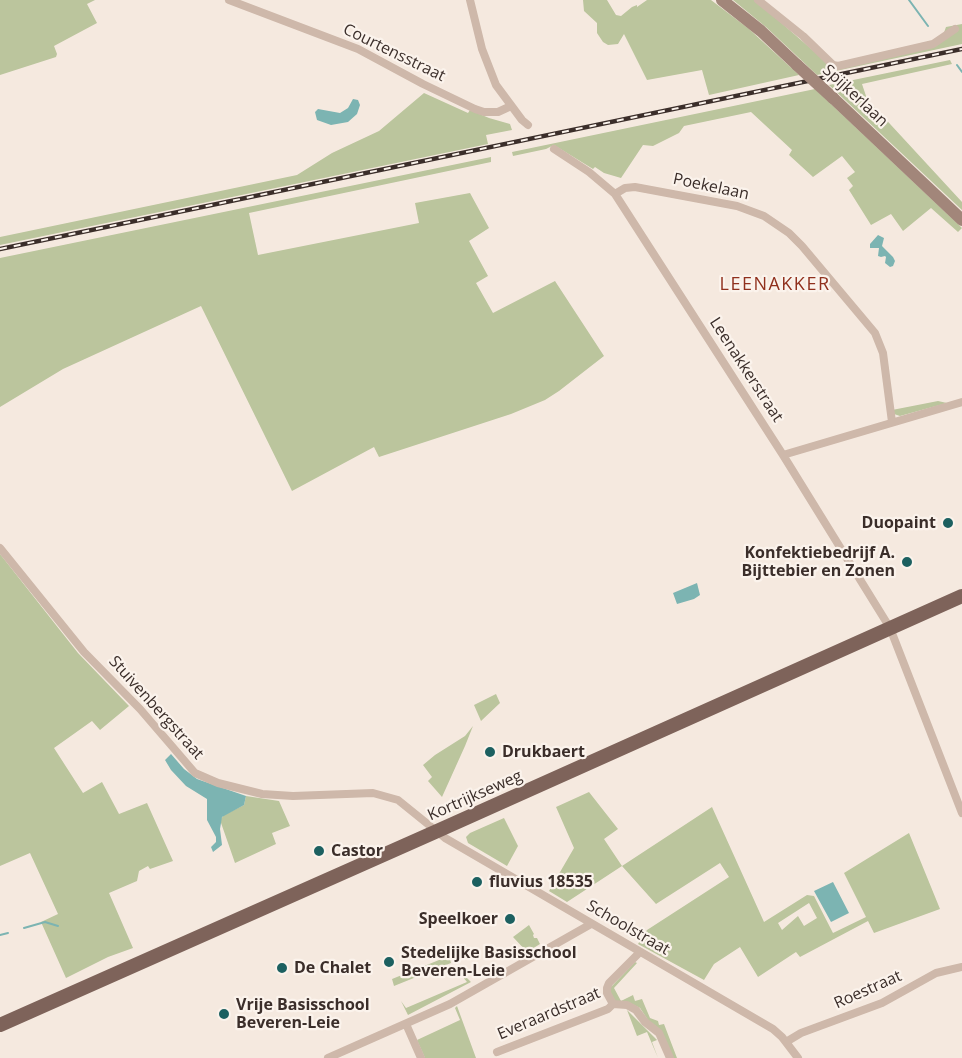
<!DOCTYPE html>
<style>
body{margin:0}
canvas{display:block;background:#f5e9df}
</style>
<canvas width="962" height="1058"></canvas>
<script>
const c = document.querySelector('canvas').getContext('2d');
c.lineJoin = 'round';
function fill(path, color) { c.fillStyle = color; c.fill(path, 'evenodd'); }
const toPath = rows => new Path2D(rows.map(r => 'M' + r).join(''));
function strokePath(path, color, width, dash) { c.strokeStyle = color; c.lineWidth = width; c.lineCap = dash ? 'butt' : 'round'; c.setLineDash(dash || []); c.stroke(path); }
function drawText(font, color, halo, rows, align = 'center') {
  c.font = font + ' "Open Sans",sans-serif'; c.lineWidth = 4.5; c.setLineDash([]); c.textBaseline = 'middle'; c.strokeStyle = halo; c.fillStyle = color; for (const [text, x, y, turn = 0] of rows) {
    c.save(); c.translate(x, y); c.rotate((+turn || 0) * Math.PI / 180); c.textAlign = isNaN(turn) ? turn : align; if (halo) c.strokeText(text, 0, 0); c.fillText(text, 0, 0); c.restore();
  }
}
fill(toPath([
 [0,0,95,0,87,4,97,23,54,46,57,54,56,57,0,75],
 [583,0,607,0,616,15,621,16,632,7,637,5,637,7,647,0,711,0,749,29,799,75,709,95,702,70,647,80,624,34,618,44,608,45,603,42,597,33,597,23,584,11],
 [733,0,755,0,832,67,942,38,946,27,962,24,962,44,817,75,766,27],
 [950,60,952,64,862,84,867,99,962,202,962,210,829,85],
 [815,89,962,228,958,232,931,208,903,231,891,214,871,225,849,190,853,186,847,178,855,172,842,156,813,177,789,155,792,150,751,112,684,126,679,133,653,146,643,145,621,178,604,173,595,167,593,169,554,145,546,149,513,156,512,152],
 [424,93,468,113,470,110,489,118,510,124,512,130,486,135,488,144,0,245,0,237,297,175,332,153,379,131],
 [491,157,491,162,249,213,258,255,419,223,415,203,470,193,489,228,469,241,488,276,476,283,493,313,555,281,604,356,559,391,545,400,511,414,379,457,374,447,292,491,201,306,63,369,0,407,0,258],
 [938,401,947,403,900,416,894,414,892,410],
 [0,554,78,653,129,706,100,730,92,721,54,748,83,793,102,782,119,814,147,803,173,861,150,869,148,866,139,871,137,881,109,893,133,948,108,957,66,978,41,922,58,914,30,853,0,866],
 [496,694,500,703,481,721,474,705],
 [473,726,465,746,442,797,428,781,432,777,423,765,435,755,465,736],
 [589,792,618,829,604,839,622,866,567,902,549,891,574,848,556,807],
 [246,796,279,801,290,826,272,833,276,844,235,863,220,820,224,815,244,805],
 [712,807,764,922,807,895,814,896,833,933,866,917,844,873,909,833,940,909,874,933,868,921,800,957,796,952,758,977,740,947,714,964,704,980,638,944,647,930,729,877,720,863,656,904,622,866],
 [809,903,817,918,804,926,798,916,782,930,778,923],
 [504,818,518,846,507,866,468,843,466,837,470,833],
 [529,925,534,934,533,935,534,938,537,938,540,944,527,952,513,937],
 [449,956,451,963,394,986,392,979],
 [635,962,637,963,614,988,621,1001,633,995,635,1001,642,999,650,1018,658,1021,659,1025,664,1024,677,1058,673,1058,640,1008,628,1002,614,1001,609,992,611,987],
 [462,976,465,976,471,982,408,1015,401,1001,406,1008,467,982],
 [457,1006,476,1058,425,1058,417,1040,460,1020,455,1008],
 [627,1010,657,1040,652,1042,658,1058,647,1032,637,1036]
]), '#bbc59d');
fill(toPath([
 [353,99,358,100,360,105,357,114,348,122,331,125,317,120,315,112,318,109,340,113,348,108],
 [878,235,884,238,882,246,893,257,895,261,893,266,890,267,885,263,886,257,885,256,881,257,878,256,879,248,870,248,870,244],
 [697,583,700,595,694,599,677,604,673,593],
 [171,754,184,769,197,779,246,796,244,805,222,817,220,829,222,845,213,852,211,847,216,842,216,837,207,820,207,799,186,786,171,770,165,760],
 [833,882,849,913,831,922,814,891]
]), '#7cb4b2');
strokePath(toPath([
 [909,0,928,26],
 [957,65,962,72],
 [24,928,45,922,58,926],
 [0,935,8,933]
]), '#7cb4b2', 2);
strokePath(toPath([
 [229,0,358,49,423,84,475,109,484,112,498,112,511,106],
 [470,0,482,49,496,85,522,120,528,125],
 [758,0,803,36,833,65,838,66,933,44,955,29],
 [554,149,589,172,615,194,783,455,890,628,962,813],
 [615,194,625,188,635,187,737,206,764,216,789,233,802,246,875,333,883,353,892,422],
 [783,455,962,402],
 [0,548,84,652,140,709,195,773,218,783,262,794,293,796,373,793,398,800,445,838,773,1029,782,1037,798,1058],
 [639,953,609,983,607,988,607,993,613,1004,627,1005,636,1010,645,1022,659,1033,670,1058],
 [406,1024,421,1058],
 [786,1042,801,1033,882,1003,936,973,962,967],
 [497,1052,608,1009,613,1004],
 [328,1058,450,1004,591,924]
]), '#ceb8aa', 8);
strokePath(toPath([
 [722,0,761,31,797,65],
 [833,98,962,220]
]), '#a2867a', 12);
strokePath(toPath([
 [0,1025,435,832,962,596]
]), '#7e635a', 14);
const rail = toPath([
 [0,249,962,49]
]);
strokePath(rail, '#3b2e2a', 4.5);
strokePath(rail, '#fbf3ec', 2, [7]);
strokePath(toPath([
 [797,65,833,98]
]), '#a2867a', 12);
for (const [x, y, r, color] of [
 [948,523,6,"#1c6060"],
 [907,562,6,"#1c6060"],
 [490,752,6,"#1c6060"],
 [319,851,6,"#1c6060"],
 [477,882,6,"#1c6060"],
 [510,919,6,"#1c6060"],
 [389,962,6,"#1c6060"],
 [282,968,6,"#1c6060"],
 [224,1014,6,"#1c6060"]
]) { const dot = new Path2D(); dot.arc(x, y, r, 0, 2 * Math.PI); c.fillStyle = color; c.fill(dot); strokePath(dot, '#fbf3ec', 2); }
drawText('16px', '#3b2e2a', '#fbf3ec', [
 ["Courtensstraat",394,53,26],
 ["Spijkerlaan",855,96,43],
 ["Poekelaan",711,187,12],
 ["Leenakkerstraat",746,370,57],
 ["Stuivenbergstraat",156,708,48],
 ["Kortrijkseweg",475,796,-24],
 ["Schoolstraat",628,928,30],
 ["Roestraat",868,990,-24],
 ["Everaardstraat",549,1014,-23]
]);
drawText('bold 16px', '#3b2e2a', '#fbf3ec', [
 ["Duopaint",936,523,"right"],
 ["Konfektiebedrijf A.",895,553,"right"],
 ["Bijttebier en Zonen",895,571,"right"],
 ["Drukbaert",502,752],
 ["Castor",331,851],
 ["fluvius 18535",489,882],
 ["Speelkoer",498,919,"right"],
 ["Stedelijke Basisschool",401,953],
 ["Beveren-Leie",401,971],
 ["De Chalet",294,968],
 ["Vrije Basisschool",236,1005],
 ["Beveren-Leie",236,1023]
], 'left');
c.letterSpacing = '1.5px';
drawText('18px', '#90301d', '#fbf3ec', [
 ["LEENAKKER",775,285]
]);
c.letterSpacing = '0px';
</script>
